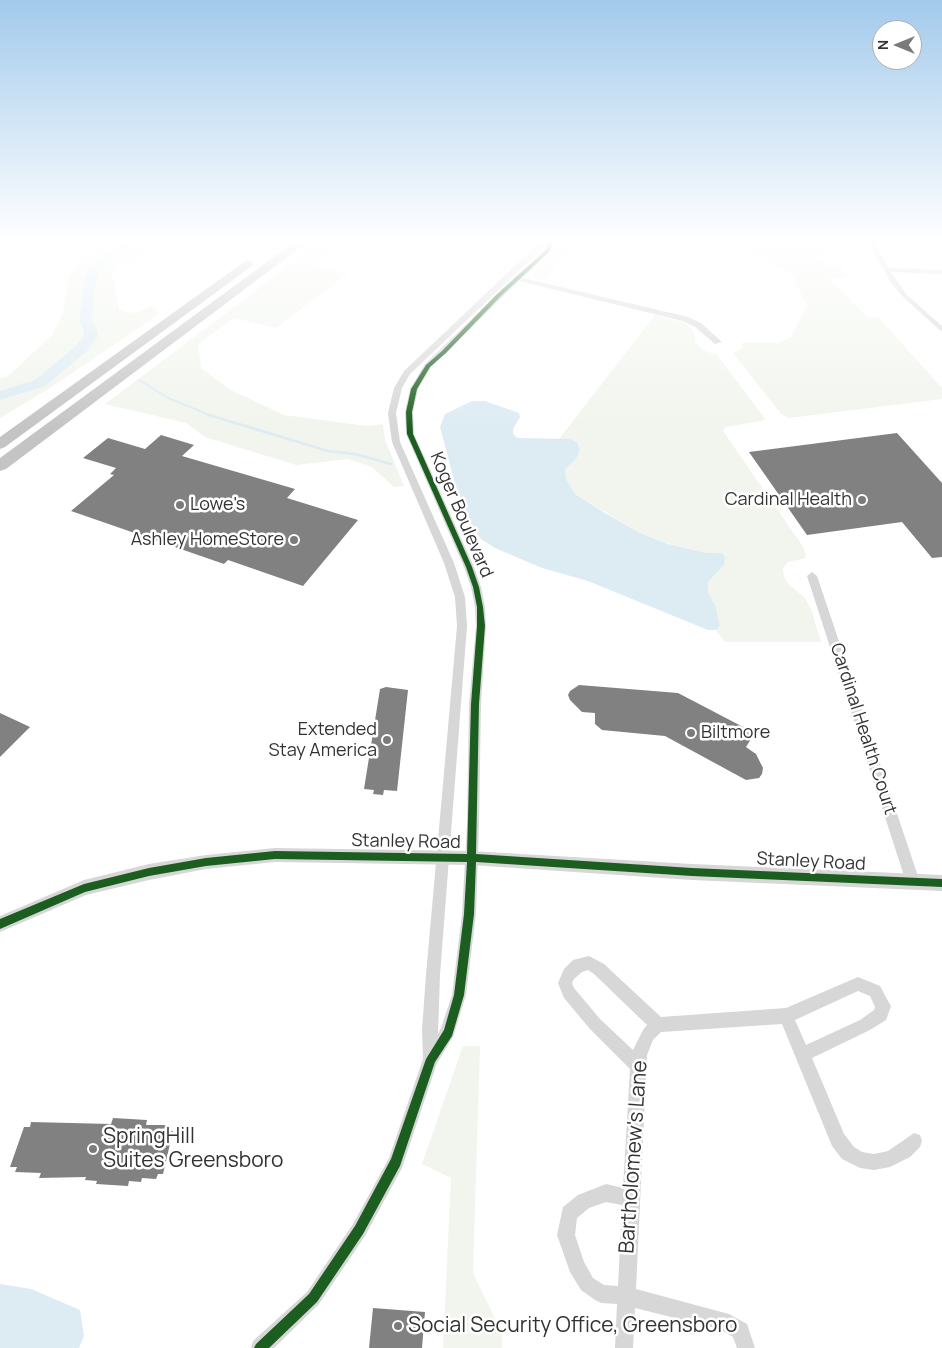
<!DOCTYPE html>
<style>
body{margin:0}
#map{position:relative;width:942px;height:1348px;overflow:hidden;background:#fff;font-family:Manrope,sans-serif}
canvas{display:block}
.north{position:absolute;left:872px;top:20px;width:50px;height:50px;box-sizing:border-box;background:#fff;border:1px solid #adadad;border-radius:50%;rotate:270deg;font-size:14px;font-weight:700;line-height:20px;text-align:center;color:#333}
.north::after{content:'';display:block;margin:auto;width:18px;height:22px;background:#7a7a7a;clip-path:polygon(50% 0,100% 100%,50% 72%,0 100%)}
</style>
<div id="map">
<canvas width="942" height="1348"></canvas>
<div class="north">N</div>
</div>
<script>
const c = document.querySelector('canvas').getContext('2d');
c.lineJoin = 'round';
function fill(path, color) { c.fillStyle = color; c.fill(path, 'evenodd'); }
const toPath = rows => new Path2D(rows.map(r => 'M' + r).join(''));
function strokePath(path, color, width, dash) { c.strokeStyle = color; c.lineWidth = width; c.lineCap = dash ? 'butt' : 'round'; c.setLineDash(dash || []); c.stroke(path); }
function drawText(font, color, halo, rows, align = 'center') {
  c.font = font + ' Manrope,sans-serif'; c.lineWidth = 5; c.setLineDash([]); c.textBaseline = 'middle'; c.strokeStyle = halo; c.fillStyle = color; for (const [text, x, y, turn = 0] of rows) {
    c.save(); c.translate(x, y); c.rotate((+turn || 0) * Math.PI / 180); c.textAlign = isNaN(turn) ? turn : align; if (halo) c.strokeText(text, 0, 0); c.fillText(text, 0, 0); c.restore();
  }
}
fill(toPath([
 [113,240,164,240,112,273,119,310,132,313,141,311,152,306,159,314,50,388,0,418,0,379,8,376,52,335,62,316,69,278,77,261],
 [323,240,348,240,339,247,331,248,311,264,348,273,276,328,234,318,198,344,201,368,231,390,284,415,367,426,383,424,385,440,404,486,394,487,372,467,348,459,296,465,205,437,186,423,105,404],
 [567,240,658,240,632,240,622,244,576,241,543,280,534,277,533,273],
 [662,240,817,240,825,253,815,255,826,265,840,265,847,277,830,279,867,317,878,317,942,388,942,399,789,418,781,414,733,353,740,350,743,347,742,343,778,343,790,338,808,306,795,283,797,277,765,258,764,254,746,251,733,253],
 [655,315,683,322,690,327,695,334,695,342,699,346,705,351,717,355,766,420,726,427,723,431,804,548,806,558,788,562,783,569,784,577,788,584,805,598,811,609,821,642,725,642,716,630,720,626,716,607,708,592,708,582,724,565,722,553,706,553,669,544,638,532,575,494,566,479,565,469,576,459,580,450,577,442,570,439,559,439],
 [463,1046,480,1046,473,1273,502,1333,502,1348,443,1348,451,1178,422,1164]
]), '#f1f5ed');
fill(toPath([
 [472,401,485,401,519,413,520,417,513,429,513,434,517,438,570,439,577,442,580,450,576,459,565,469,566,479,575,494,605,513,638,532,668,544,706,553,722,553,725,558,724,565,708,582,708,592,716,607,720,626,716,630,708,630,588,581,542,568,495,548,481,539,472,527,458,495,440,427,445,414],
 [0,1284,31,1289,80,1310,84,1336,79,1348,0,1348]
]), '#ddebf3');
strokePath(toPath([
 [139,380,168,398,212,416]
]), '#ddebf3', 2);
strokePath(toPath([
 [209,415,328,451,355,454,391,464]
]), '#ddebf3', 2.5);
fill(toPath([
 [125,240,138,240,98,272,91,321,97,329,98,336,87,351,45,386,0,400,0,391,35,380,77,345,84,336,83,329,79,321,86,271,100,258,125,240]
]), '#ddebf3');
fill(toPath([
 [897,433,942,483,942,557,932,558,902,522,807,535,749,452],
 [161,435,194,445,182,456,295,489,287,498,358,520,303,586,228,560,224,564,71,511,114,475,110,474,116,468,83,458,108,438,145,449],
 [579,685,678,693,747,729,751,739,746,747,756,754,763,768,762,774,759,778,746,780,665,736,602,730,595,724,595,713,582,712,570,700,568,695,570,691],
 [386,687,408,690,397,791,384,790,383,795,373,794,374,790,364,789,380,689],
 [0,713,30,727,0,757],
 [113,1118,147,1120,146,1125,167,1125,165,1131,173,1131,163,1174,158,1174,156,1179,142,1178,141,1182,129,1181,128,1186,96,1184,97,1181,85,1180,86,1177,39,1178,41,1173,15,1172,17,1167,10,1167,24,1127,30,1127,31,1122,111,1124],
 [373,1308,425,1312,422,1348,369,1348]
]), '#818181');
fill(toPath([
 [546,240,554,240,551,250,523,278,688,317,701,323,722,342,715,344,695,327,683,321,519,281,431,367,418,389,413,412,414,434,474,567,481,587,485,607,486,626,481,704,479,825,476,914,466,995,453,1037,437,1063,402,1168,365,1236,319,1304,274,1348,251,1348,253,1341,307,1292,353,1224,389,1158,423,1059,422,1030,426,975,457,626,455,597,444,563,392,442,388,413,394,388,404,371,538,244,546,240],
 [546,245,545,249,532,263,516,276,513,277,513,279,425,364,410,389,405,412,406,434,464,567,471,587,475,607,476,626,469,704,467,825,462,914,452,995,441,1028,438,1034,440,975,467,626,465,597,454,563,400,442,396,413,402,388,410,374,546,245],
 [867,240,873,240,889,268,942,270,942,274,891,272,907,295,942,326,942,332,903,297,889,280,867,240],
 [812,572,817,576,920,882,918,886,913,888,908,886,906,882,807,576,812,572],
 [589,956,604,964,661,1017,786,1008,858,977,880,986,888,1001,891,1006,886,1020,870,1030,812,1058,844,1134,854,1147,862,1152,874,1154,888,1151,914,1133,920,1135,922,1141,920,1147,910,1157,890,1167,874,1170,860,1168,842,1159,832,1146,782,1024,661,1032,653,1040,647,1055,636,1289,729,1314,747,1324,755,1348,737,1348,733,1337,719,1329,635,1308,633,1348,615,1348,617,1304,601,1303,595,1300,581,1290,570,1272,557,1235,563,1207,578,1195,606,1184,623,1188,630,1069,590,1029,564,998,558,983,564,969,573,960,589,956],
 [588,970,594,974,647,1025,643,1030,633,1050,600,1019,574,988,572,983,574,979,582,972,588,970],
 [858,991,870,996,875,1007,874,1010,860,1020,806,1045,795,1020,858,991],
 [606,1202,622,1205,618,1286,604,1285,593,1278,584,1262,575,1235,577,1218,589,1208,606,1202]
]), '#d7d7d7');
fill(toPath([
 [275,848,471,851,692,864,942,875,942,891,692,880,471,865,275,862,206,869,149,880,86,895,0,932,0,916,84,880,149,864,206,855,275,848]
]), '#d7d7d7');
fill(toPath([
 [297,240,310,240,6,469,0,471,0,458,297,240],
 [248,260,254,264,252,266,5,447,0,449,0,437,244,262,248,260]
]), '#c4c4c4');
fill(toPath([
 [549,240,553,240,550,251,500,297,446,353,430,367,417,389,412,412,413,434,472,567,479,587,483,607,485,626,479,704,476,854,692,868,942,879,942,887,692,876,476,862,474,914,464,995,452,1036,435,1062,400,1166,363,1234,317,1302,269,1348,254,1348,256,1344,309,1294,355,1226,391,1159,426,1059,444,1030,454,995,464,914,467,862,275,859,206,866,149,876,85,892,0,929,0,919,84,884,149,868,206,858,275,851,467,854,471,704,477,626,477,607,473,587,466,567,407,434,406,412,411,389,426,365,442,351,496,295,546,250,549,240]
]), '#1b5e20');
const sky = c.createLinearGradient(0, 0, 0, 429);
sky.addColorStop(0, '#a3caec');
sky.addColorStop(0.56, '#fff');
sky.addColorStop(1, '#ffffff00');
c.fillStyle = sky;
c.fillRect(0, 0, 942, 429);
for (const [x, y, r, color] of [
 [862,500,5,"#7a7a7a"],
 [180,505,5,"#7a7a7a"],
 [294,540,5,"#7a7a7a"],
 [691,733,5,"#7a7a7a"],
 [387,740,5,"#7a7a7a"],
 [93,1149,5,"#7a7a7a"],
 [398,1326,5,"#7a7a7a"]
]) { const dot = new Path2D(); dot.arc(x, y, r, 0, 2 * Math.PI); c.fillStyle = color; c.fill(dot); strokePath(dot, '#fff', 2); }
drawText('18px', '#333', '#fff', [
 ["Cardinal Health",852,500],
 ["Lowe's",190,505,"left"],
 ["Ashley HomeStore",284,540],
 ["Extended",377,730],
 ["Stay America",377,751],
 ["Biltmore",701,733,"left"]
], 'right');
drawText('18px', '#333', '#fff', [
 ["Koger Boulevard",461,515,67],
 ["Cardinal Health Court",863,729,72],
 ["Stanley Road",406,842,1],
 ["Stanley Road",811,862,3]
]);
drawText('21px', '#333', '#fff', [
 ["SpringHill",103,1137],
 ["Suites Greensboro",103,1161],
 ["Social Security Office, Greensboro",408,1326]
], 'left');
drawText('21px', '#333', '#fff', [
 ["Bartholomew's Lane",634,1157,-86]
]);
</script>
